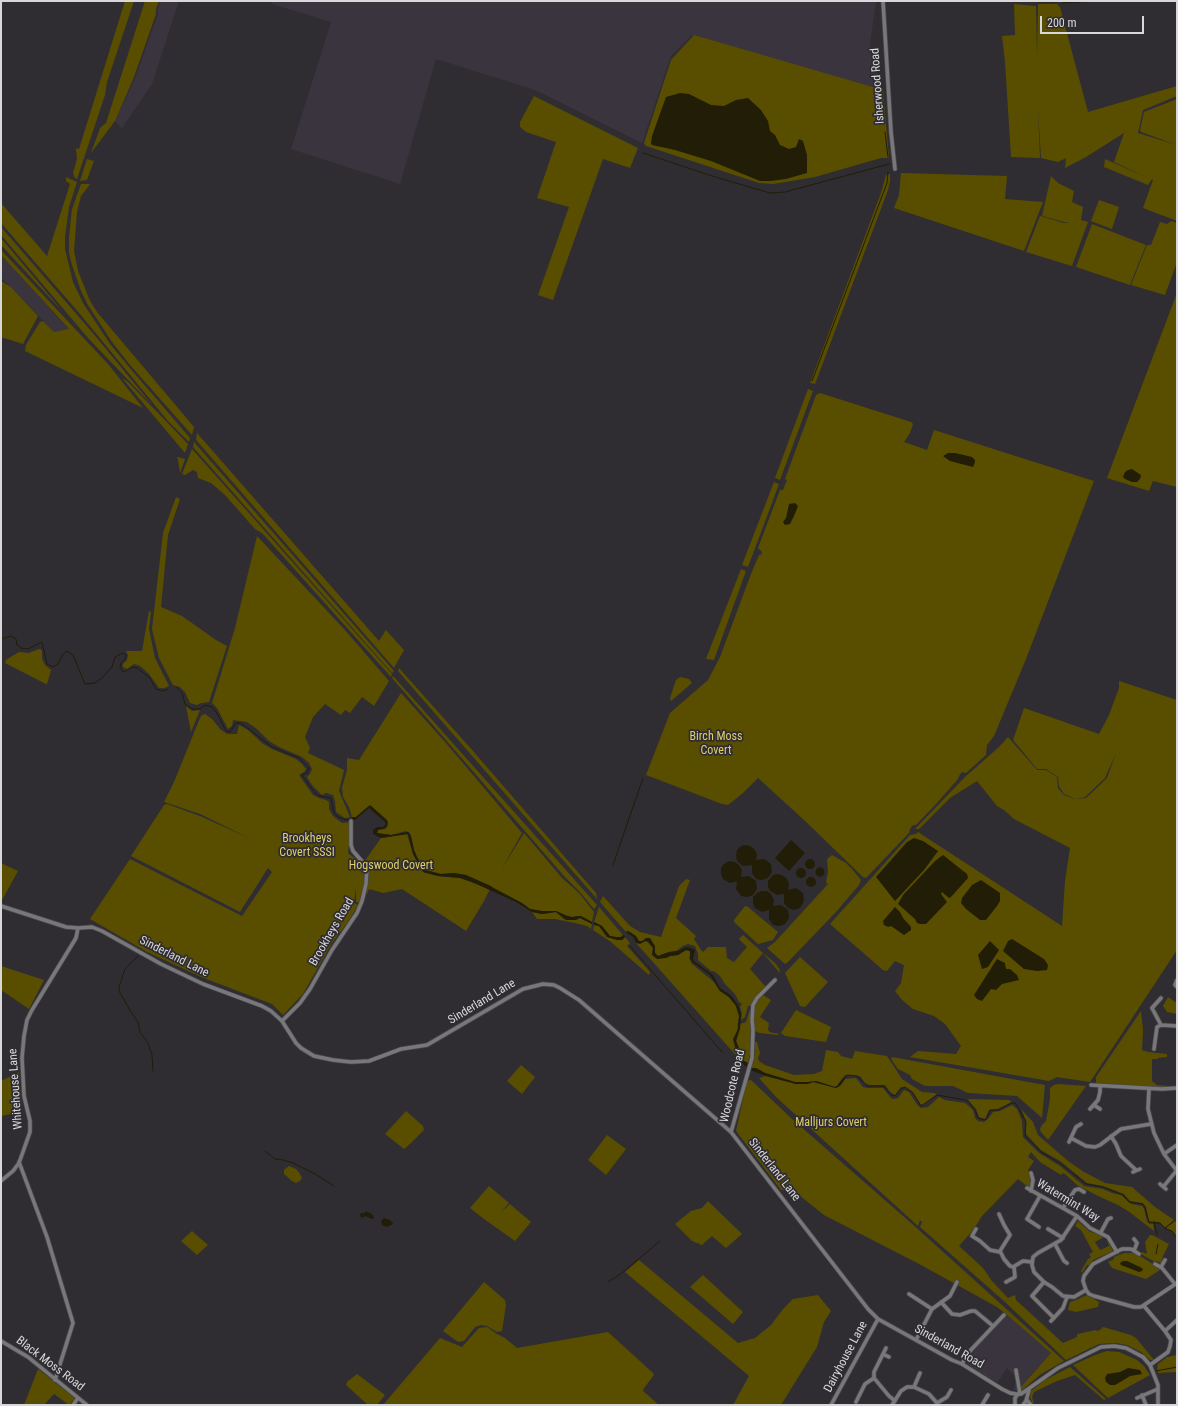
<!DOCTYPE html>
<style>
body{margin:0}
#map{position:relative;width:1178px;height:1406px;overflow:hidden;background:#2f2d32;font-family:"Roboto Condensed",sans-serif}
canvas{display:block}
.frame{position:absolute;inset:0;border:2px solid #d8d7da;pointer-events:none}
.scale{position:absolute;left:1040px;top:16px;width:104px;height:18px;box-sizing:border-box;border:2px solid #d8d7da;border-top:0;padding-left:5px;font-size:12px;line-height:14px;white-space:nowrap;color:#d8d7da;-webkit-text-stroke:3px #2f2d32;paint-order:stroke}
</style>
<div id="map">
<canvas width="1178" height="1406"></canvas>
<div class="frame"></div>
<div class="scale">200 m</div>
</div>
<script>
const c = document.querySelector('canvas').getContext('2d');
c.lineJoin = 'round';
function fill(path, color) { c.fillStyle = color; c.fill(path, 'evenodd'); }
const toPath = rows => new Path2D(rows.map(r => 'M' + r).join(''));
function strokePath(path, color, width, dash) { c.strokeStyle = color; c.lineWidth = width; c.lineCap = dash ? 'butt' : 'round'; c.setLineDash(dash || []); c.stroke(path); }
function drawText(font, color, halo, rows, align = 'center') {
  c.font = font + ' "Roboto Condensed",sans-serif'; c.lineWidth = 3.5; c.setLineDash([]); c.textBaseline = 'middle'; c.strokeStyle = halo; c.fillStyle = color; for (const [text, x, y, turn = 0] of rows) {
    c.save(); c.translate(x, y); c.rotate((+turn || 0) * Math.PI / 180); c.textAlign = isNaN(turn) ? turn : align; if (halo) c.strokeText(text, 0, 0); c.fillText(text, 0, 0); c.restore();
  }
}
fill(toPath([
 [160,1,179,1,152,84,122,128,115,121,135,78,158,14,158,9],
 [272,1,876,1,870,44,877,74,872,88,692,35,671,56,642,143,535,90,436,59,400,184,291,149,331,22,272,4],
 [1,255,69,330,54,332,11,287,1,278],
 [1006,1314,1051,1353,1030,1376,1022,1387,1018,1390,1013,1390,1016,1381,1015,1377,1007,1368,997,1383,977,1371,971,1367,965,1360]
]), '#39343e');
fill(toPath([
 [125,1,134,1,107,82,105,95,77,179,75,178,73,173,77,159,76,148,79,149],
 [145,1,159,1,156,9,156,14,134,77,115,121,91,153,100,128,106,123],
 [1014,4,1036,6,1037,57,1038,4,1057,4,1060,7,1088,112,1177,86,1177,96,1143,110,1138,133,1177,145,1177,221,1143,208,1153,180,1152,179,1148,185,1104,167,1105,159,1146,177,1114,162,1124,133,1086,157,1065,168,1066,158,1058,162,1041,158,1038,109,1040,158,1011,157,1005,62,1002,36,1015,35],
 [694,35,883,90,889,158,881,158,815,177,773,184,759,183,646,146,644,143,671,60],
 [534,96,638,148,630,168,603,159,553,300,538,295,569,207,537,198,556,142,526,132,520,127,520,122],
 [1177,99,1177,145,1141,132,1140,130,1144,112],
 [87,159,94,161,87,180,80,181],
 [901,173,1007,176,1005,199,1043,202,1024,251,894,208,899,195],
 [890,174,890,181,888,190,815,384,810,383,881,193,886,175],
 [1051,176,1058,183,1074,191,1072,202,1083,207,1081,220,1088,222,1072,266,1026,252,1040,216,1064,223,1070,222,1064,222,1042,216],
 [66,177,77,182,69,207,65,237,65,249,73,282,83,303,110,344,129,367,190,438,189,442,168,421,80,314,1,223,1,203,47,256,70,184,66,181],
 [81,184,90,184,88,187,81,196,77,212,74,251,78,271,90,301,97,312,194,427,192,435,130,365,112,342,88,305,81,291,72,265,69,253,69,237,72,209],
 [1099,200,1119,207,1112,229,1091,221],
 [1171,221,1177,223,1177,262,1165,295,1131,285,1147,245,1151,245,1160,222,1167,224],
 [1092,224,1146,245,1130,285,1076,267],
 [1,227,92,332,153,406,88,338,1,235],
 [1,238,64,313,1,245],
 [1,250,108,364,143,408,25,351,26,345,40,322,43,321,54,332,69,329,1,255],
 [1,281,11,287,38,316,23,344,1,337],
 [1177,293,1177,487,1153,481,1149,491,1107,478],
 [122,378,129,383,188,444,185,453],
 [808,389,813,391,780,480,775,478],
 [820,393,911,422,913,424,910,433,904,442,927,450,934,430,1094,481,1026,659,994,736,987,745,986,755,966,773,962,772,959,776,958,779,936,804,916,825,913,825,910,829,909,833,866,878,863,877,803,819,758,778,743,793,728,805,722,804,646,775,670,713,708,680,720,657,751,574,759,555,761,555,762,552,758,548,780,490,783,490,787,480,785,479,816,395],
 [197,433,379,641,386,630,404,650,394,668,197,441,196,439],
 [194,442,394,671,392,673,193,447],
 [192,449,392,674,391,677,263,534,255,529,225,495,211,483,198,478,197,472,193,470,185,475,182,474],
 [177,457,185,459,180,473,178,460],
 [774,482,779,484,748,567,742,565],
 [176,497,180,499,168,535,161,607,182,616,216,640,227,646,209,702,201,703,197,705,190,703,185,692,180,687,173,685,159,658,152,629,163,533],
 [257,536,344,629,389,681,374,706,362,697,350,713,345,710,341,715,325,704,313,717,305,737,310,748,308,753,344,770,339,791,350,817,345,818,336,812,335,801,333,795,326,793,322,795,312,785,307,777,310,774,312,769,309,763,302,757,279,747,269,741,257,729,247,722,233,720,232,726,228,729,217,708,212,703,235,628],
 [741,569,746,571,714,660,706,659],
 [149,611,151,612,149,629,155,658,169,686,164,688,159,688,149,674,140,666,134,664,127,669,123,667,123,664,127,660,128,655,126,651,142,651],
 [39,649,42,650,42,659,45,665,51,670,47,684,46,684,5,663,6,660,14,655,19,652,29,653],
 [399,668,473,751,596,893,597,899,398,671],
 [393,676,597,905,595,908,594,909,579,891,564,876,392,678],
 [680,677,689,679,692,683,671,701,670,698,676,680],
 [1119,681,1177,700,1177,950,1090,1082,1057,1077,1049,1081,910,1057,918,1051,956,1054,961,1046,945,1024,934,1016,913,1009,902,1000,895,991,901,983,904,965,895,961,887,971,883,970,830,924,910,835,916,834,918,832,1062,926,1065,881,1070,848,1014,819,1004,810,997,806,977,781,950,798,919,829,915,829,965,777,999,747,1008,737,1037,770,1046,770,1057,777,1058,788,1064,795,1074,799,1086,798,1107,778,1116,753,1105,778,1085,797,1075,799,1064,794,1059,786,1058,777,1046,769,1037,769,1013,740,1024,708,1099,734,1109,715,1119,688],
 [401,693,446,743,522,833,501,870,524,833,562,878,579,893,590,907,594,912,592,922,581,916,571,917,565,915,556,911,542,911,530,909,522,903,466,875,454,873,441,874,429,871,424,869,417,857,414,850,410,833,406,831,391,835,377,833,378,830,385,829,388,825,371,806,365,809,356,817,352,817,349,807,343,797,342,788,347,770,347,758,359,760],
 [186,706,192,711,200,710,191,732],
 [205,714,212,719,220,729,227,734,237,734,239,725,248,730,262,743,272,749,296,759,302,764,306,769,304,772,299,775,313,795,319,798,326,800,329,802,329,809,333,816,342,823,350,822,350,838,348,853,353,857,364,862,381,838,407,834,413,854,423,872,438,876,460,878,490,889,484,901,466,931,402,889,383,893,369,889,362,904,356,902,356,887,354,903,358,905,348,922,332,943,303,994,283,1015,272,1004,201,977,147,952,90,919,130,859,242,916,272,872,268,868,240,912,131,856,164,805,167,804,200,816,251,839,200,814,164,802,174,782,200,718,202,715],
 [832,855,846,863,852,869,861,880,859,885,836,912,787,963,785,964,767,948,775,942,828,884,826,882,828,872,827,859],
 [1,863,18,871,1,902],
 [686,879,690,880,676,918,696,936,694,939,701,950,703,952,708,947,726,947,727,958,734,962,747,947,739,939,743,935,763,953,775,963,780,970,780,971,778,975,779,972,763,953,750,969,766,987,752,1006,748,1006,745,1017,741,1020,742,1013,740,1007,742,1004,739,1002,735,994,725,984,720,976,714,971,711,971,698,960,698,954,695,946,688,944,683,946,676,951,669,952,658,956,655,953,655,949,650,938,642,941,639,941,632,933,628,931,626,932,600,902,603,896,630,926,640,932,661,937,679,886],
 [745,906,748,907,778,932,773,940,758,944,734,922,734,920],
 [599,907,623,935,621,937,615,937,610,936,602,926,594,922],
 [532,912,542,914,556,912,564,919,571,920,580,918,592,924,591,929,587,926,575,923,555,919,537,919],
 [594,925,599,926,607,937,622,940,625,937,630,943,627,946,650,972,649,975,611,942,593,930],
 [645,941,648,942,653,948,652,955,666,958,670,956,678,955,686,950,689,951,691,953,689,958,692,964,714,982,720,991,731,999,736,1006,739,1016,738,1023,737,1025,738,1025,735,1047,741,1061,636,943,642,943],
 [800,957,828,982,805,1007,800,1006,785,973],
 [1,966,44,980,29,1009,1,990],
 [763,995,771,1000,760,1017,769,1023,768,1030,770,1032,779,1034,778,1035,759,1033,755,1031,753,1021,754,1007,758,999],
 [1168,997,1177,1003,1177,1014,1167,1012,1163,1006],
 [750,1009,752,1009,751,1018,751,1041,750,1053,748,1063,744,1061,736,1041,740,1024,746,1022],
 [796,1010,831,1027,826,1042,785,1036,781,1033],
 [1141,1011,1143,1030,1142,1050,1148,1052,1167,1054,1167,1057,1158,1058,1158,1059,1152,1059,1152,1081,1157,1085,1169,1086,1169,1087,1148,1088,1096,1083,1096,1077],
 [755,1042,757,1042,760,1053,758,1058,759,1061,765,1065,794,1075,814,1074,822,1071,826,1050,838,1052,841,1056,852,1059,855,1051,887,1056,902,1079,922,1092,934,1093,937,1094,925,1104,921,1105,912,1091,905,1087,901,1087,895,1095,890,1092,885,1085,869,1085,865,1083,860,1076,845,1075,837,1086,835,1087,816,1081,808,1082,795,1082,765,1073,756,1068,751,1068,754,1059],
 [892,1057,1045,1085,1042,1118,1017,1096,968,1093,953,1086,925,1086,912,1079,910,1075,898,1069,891,1059],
 [521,1065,535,1077,522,1094,507,1081],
 [19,1072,22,1105,15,1107,17,1113,1,1116,1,1081],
 [766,1076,796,1084,807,1084,813,1082,836,1088,843,1082,845,1079,856,1078,863,1087,867,1088,883,1088,891,1098,894,1099,898,1098,904,1090,909,1092,918,1106,921,1108,928,1107,939,1097,945,1100,965,1103,973,1110,975,1118,978,1121,984,1122,988,1119,993,1112,1000,1111,1012,1105,1017,1109,1022,1121,1023,1137,1039,1153,1060,1166,1084,1186,1103,1189,1112,1193,1121,1195,1131,1204,1142,1206,1144,1209,1147,1221,1150,1223,1153,1223,1154,1231,1128,1211,1118,1205,1098,1196,1077,1185,1065,1174,1063,1173,1061,1175,1040,1162,1031,1152,1028,1157,1034,1161,1028,1170,1032,1179,1031,1186,1028,1187,1018,1179,1017,1180,982,1216,974,1229,959,1246,983,1268,992,1281,1008,1298,1015,1295,1016,1300,1063,1343,1077,1337,1077,1334,1096,1330,1097,1331,1100,1330,1103,1327,1131,1335,1136,1338,1154,1360,1150,1360,1141,1352,1127,1345,1115,1343,1099,1344,1066,1360,1005,1302,920,1227,922,1222,920,1220,918,1226,776,1097,759,1078],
 [751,1080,792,1119,910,1222,1064,1361,1041,1374,1022,1390,1020,1388,1051,1353,1006,1314,997,1307,921,1265,824,1215,794,1191,781,1190,736,1131,747,1081],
 [1058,1084,1086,1086,1048,1140,1041,1132,1040,1129,1042,1125,1046,1121,1050,1099,1050,1088,1054,1085],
 [970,1099,1009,1100,1012,1102,998,1109,989,1110,985,1119,979,1117,976,1109,968,1100],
 [1021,1109,1033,1122,1038,1135,1068,1161,1084,1172,1105,1183,1132,1187,1155,1207,1174,1220,1165,1228,1159,1222,1149,1221,1146,1207,1142,1203,1130,1201,1124,1194,1103,1186,1087,1183,1060,1161,1041,1150,1026,1134,1026,1121],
 [406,1111,423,1126,424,1130,411,1143,404,1149,385,1134],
 [607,1135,626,1149,606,1175,588,1160],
 [289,1166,296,1169,300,1174,302,1178,300,1181,296,1183,292,1181,284,1174,284,1170],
 [489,1186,509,1203,501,1212,510,1204,531,1222,515,1241,484,1219,470,1208],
 [708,1201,742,1234,726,1248,712,1236,702,1245,692,1241,675,1224,691,1211,702,1208],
 [1078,1221,1089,1231,1104,1237,1095,1242,1100,1250,1109,1246,1106,1239,1113,1251,1093,1260,1090,1265,1087,1265,1082,1273,1081,1271,1088,1259,1091,1257,1089,1254,1093,1252,1081,1230,1075,1226],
 [1175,1221,1177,1223,1177,1237,1172,1231,1166,1228],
 [192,1231,208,1245,197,1255,181,1241],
 [1150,1235,1154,1236,1169,1244,1163,1256,1161,1263,1156,1261,1155,1262,1141,1254,1142,1252,1147,1254,1145,1242],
 [1124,1253,1132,1253,1137,1254,1153,1264,1153,1265,1160,1270,1146,1279,1112,1268,1108,1262,1114,1259,1114,1257],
 [639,1260,738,1343,755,1338,771,1325,783,1309,793,1299,818,1295,831,1311,824,1322,817,1347,781,1405,733,1405,749,1376,625,1272],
 [703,1275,743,1312,733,1324,690,1287],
 [484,1282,505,1300,506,1305,502,1331,497,1332,487,1326,481,1325,475,1327,464,1341,458,1342,443,1331],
 [1087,1295,1099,1302,1098,1307,1076,1312,1068,1310,1070,1302,1076,1300],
 [487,1327,497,1334,505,1338,517,1348,608,1332,653,1373,654,1375,644,1388,643,1391,659,1405,383,1405,440,1338,462,1347,479,1328],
 [1107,1351,1119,1352,1137,1360,1144,1366,1150,1375,1108,1398,1073,1365,1095,1355],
 [1177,1355,1177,1372,1158,1373,1157,1369,1158,1364,1167,1357],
 [1070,1367,1106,1399,1104,1400,1075,1375,1057,1381,1034,1392,1032,1397,1034,1403,1033,1404,1030,1397,1031,1391,1045,1380],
 [38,1369,75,1398,69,1405,54,1394,44,1405,24,1405],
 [357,1374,385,1395,377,1405,368,1405,346,1385,347,1382]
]), '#594e00');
fill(toPath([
 [680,93,689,94,711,105,724,106,736,100,748,98,761,110,768,121,770,131,775,135,780,145,789,149,796,147,799,139,803,141,807,155,807,173,786,179,770,181,760,181,711,161,675,150,652,145,651,143,652,136,666,97],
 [948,453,955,453,972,457,975,460,975,462,973,467,950,461,943,456],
 [1132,469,1141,475,1140,479,1137,482,1132,482,1125,479,1123,477,1125,472,1128,470],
 [795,503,798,506,794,516,790,524,785,525,783,522,786,518,789,504],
 [370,805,387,820,388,823,386,828,378,830,377,833,391,835,408,832,411,836,414,850,417,857,424,869,429,871,441,874,454,873,466,875,491,886,492,887,522,903,530,909,542,911,556,911,565,915,571,917,581,916,592,922,592,924,580,918,576,920,566,920,556,912,542,914,532,912,516,902,472,882,460,878,438,876,423,872,413,854,408,834,381,838,373,834,373,830,377,827,383,827,386,824,384,821,369,808,355,820,352,819,352,817,356,817],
 [914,838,923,841,938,851,924,870,895,901,876,877,907,842],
 [791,840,805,853,789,871,775,858],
 [744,845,750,846,754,849,757,854,756,860,764,859,771,864,772,872,768,878,762,880,756,879,752,873,752,865,743,866,737,861,736,856,737,850,740,847],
 [943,855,967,874,968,878,951,897,949,898,942,892,941,894,947,902,926,924,920,924,917,923,915,919,898,904,903,895,935,861],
 '805 864a5 5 0 1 1 10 0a5 5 0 1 1-10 0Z',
 [729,861,735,862,739,865,742,870,741,877,749,876,756,881,757,889,753,895,747,897,741,896,736,889,737,881,730,883,723,879,721,874,721,868,724,864],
 '815.5 872a4.5 4.5 0 1 1 9 0a4.5 4.5 0 1 1-9 0Z',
 '796 873a5 5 0 1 1 10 0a5 5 0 1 1-10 0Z',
 [776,874,782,875,786,878,789,883,788,890,796,888,803,893,804,901,800,908,794,910,788,908,784,903,784,894,777,895,770,891,768,887,768,881,772,876],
 '806 882a5 5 0 1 1 10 0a5 5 0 1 1-10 0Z',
 [981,880,1000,893,1000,901,997,906,986,920,980,920,966,909,961,903,962,898,972,885],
 [761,891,767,891,771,894,774,900,773,906,781,905,788,910,789,918,785,924,779,926,773,925,769,919,769,910,762,912,755,908,753,903,753,897,757,893],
 [895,907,900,912,903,918,911,927,911,930,904,935,891,926,888,927,884,925,883,921],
 [594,922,602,926,610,936,616,937,621,937,623,935,625,937,622,940,617,940,607,937,599,926,594,925],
 [628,931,636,936,639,941,642,941,646,938,650,938,655,946,655,953,658,956,669,952,678,951,686,947,691,948,695,950,693,959,694,961,713,975,720,988,732,996,739,1007,741,1015,740,1029,736,1041,744,1061,748,1063,746,1067,741,1061,735,1047,733,1039,738,1029,739,1016,736,1006,728,996,720,991,710,975,692,962,690,958,690,951,686,950,678,955,670,956,666,958,657,959,652,955,653,948,648,942,645,941,640,944,636,943,633,937,626,932],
 [1012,939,1044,959,1048,965,1047,970,1037,971,1024,969,1003,951,1008,941],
 [990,941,999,950,988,967,982,969,978,955],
 [997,959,1005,963,1006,969,1010,969,1017,975,1019,980,1002,984,996,990,991,989,982,1001,977,999,974,995],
 [751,1068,756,1068,765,1073,795,1082,808,1082,816,1081,835,1087,837,1086,843,1078,845,1079,840,1086,836,1088,814,1082,807,1084,796,1084,766,1076,750,1070],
 [365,1211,372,1214,374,1218,372,1219,365,1216,362,1218,360,1216,361,1213,365,1213],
 [384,1218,390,1220,392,1222,393,1224,387,1227,382,1225,381,1221],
 [1123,1261,1127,1261,1140,1267,1143,1269,1142,1271,1139,1272,1121,1265,1120,1263],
 [1128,1368,1140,1370,1142,1374,1130,1376,1122,1381,1115,1385,1110,1385,1106,1382,1105,1378,1107,1374,1120,1372]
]), '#211d07');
strokePath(toPath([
 [995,1,1054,2],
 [1062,3,1099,1],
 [885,132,888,157],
 [643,153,712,176,770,193,785,192,889,164],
 [812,381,887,183,888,172],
 [1,639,11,636,16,639,17,645,21,648,28,649,42,642,47,664,53,667,58,664,63,654,67,651,73,655,85,684,95,683,103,677,112,667,115,657,123,653,126,655,125,659,121,663,120,667,123,672,128,670,132,667,137,668,150,678,156,689,163,691,168,689],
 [176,687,182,693,185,704,192,709,200,709,205,705,212,707,217,713,226,731,230,732,236,723,241,723,272,747,299,758,309,768,307,773,302,775,315,793,319,796,331,798,334,813,338,817,346,820,353,819],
 [613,865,643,778],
 [630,946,722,1052],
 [138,956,125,969,119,987,119,991,131,1012,138,1022,140,1032,148,1043,152,1055,153,1071],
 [844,1079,847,1075,857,1076,867,1086,884,1086,891,1095,895,1096,901,1089,905,1087,913,1093,921,1106,937,1095,965,1100,968,1101,975,1110,978,1118,985,1120,988,1116,990,1110,998,1110,1011,1103,1015,1103,1020,1110,1026,1122,1025,1136,1041,1152,1060,1163,1086,1184,1103,1187,1123,1195,1129,1202,1143,1204,1145,1207,1149,1223,1160,1223,1166,1229,1172,1231,1177,1238],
 [265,1151,275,1159,283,1160,293,1163,315,1174,334,1186],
 [1154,1222,1157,1235],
 [1165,1228,1174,1221],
 [1156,1254,1158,1244],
 [608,1282,622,1273,660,1241],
 [1156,1371,1177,1367]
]), '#211d07', 1);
const minor = toPath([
 [883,1,891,132,895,169],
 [1,906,66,927,78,928,92,927,102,931,161,964,203,984,262,1006,271,1011,282,1021,296,1043,301,1048,314,1056,333,1060,351,1062,369,1061,401,1049,427,1045,523,989,543,984,554,985,560,988,579,1000,731,1132,868,1309,878,1319,952,1360,962,1364,1002,1389,1010,1393,1016,1394,1021,1394,1058,1368,1101,1347,1114,1346,1126,1348,1143,1357,1150,1365,1158,1385,1158,1405],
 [1177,980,1175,985,1177,987],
 [282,1021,300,1003,310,989,332,950,357,913,362,901,366,884,367,867,353,851,351,845,351,821],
 [1161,1025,1152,1008,1161,998],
 [1154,1049,1157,1027,1161,1025,1177,1026],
 [1091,1085,1162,1089,1177,1088],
 [1149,1089,1148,1109,1154,1133,1164,1154,1177,1171],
 [1094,1105,1100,1109],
 [1090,1109,1098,1100,1100,1092,1100,1086],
 [731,1132,752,1058,753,1030,752,1020,753,1005,757,998,775,980],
 [1111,1136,1116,1144,1121,1156,1136,1170],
 [1071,1138,1086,1146,1095,1147,1100,1145,1121,1129,1151,1124],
 [1069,1142,1076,1127,1081,1124],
 [1164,1154,1177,1145],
 [19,1162,47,1237,73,1323,55,1380],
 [1133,1172,1140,1169],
 [1031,1173,1033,1180,1031,1191],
 [1,1181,13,1171,19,1163,30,1132,30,1121,24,1096,22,1058,24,1036,27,1020,32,1010,76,938,78,928],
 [1160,1184,1166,1189],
 [1164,1186,1177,1170],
 [1027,1188,1077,1216,1090,1228,1108,1237,1117,1252],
 [1063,1208,1075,1190,1079,1189,1084,1192],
 [999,1214,1004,1225,1010,1235,1000,1251,1004,1259,1010,1266,1013,1267,1023,1261,1032,1262],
 [1077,1216,1061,1240,1038,1253,1033,1257,1032,1265,1034,1272,1044,1282,1052,1287,1063,1296,1074,1297,1086,1290],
 [1039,1227,1027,1219,1040,1196],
 [976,1229,972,1236,980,1241,990,1250,1000,1252],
 [1048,1229,1063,1238],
 [1101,1232,1108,1219,1111,1218],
 [1055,1244,1064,1261,1067,1263],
 [1134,1251,1137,1243,1134,1239],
 [1139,1254,1131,1249,1122,1249,1093,1264,1084,1276,1083,1281,1086,1290,1089,1294,1094,1296,1134,1307,1141,1307,1177,1283],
 [1155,1264,1162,1268,1175,1284],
 [1161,1267,1165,1260],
 [1006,1282,1015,1277,1014,1267],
 [1044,1282,1032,1296,1054,1318],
 [909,1294,932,1309],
 [941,1302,952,1314,960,1315,971,1311,975,1311,993,1326],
 [1144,1306,1165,1331,1171,1340,1170,1346,1168,1352,1150,1365],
 [1051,1321,1063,1308,1067,1297],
 [1165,1331,1177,1320],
 [916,1340,932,1309,950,1296,957,1282],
 [1,1341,28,1357,87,1405],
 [886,1348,874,1372,874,1378,889,1396,895,1401],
 [883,1354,889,1357],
 [962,1364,968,1353,1004,1315],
 [1016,1370,1020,1394],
 [914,1387,920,1373],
 [1142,1395,1146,1405],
 [1137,1398,1158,1389],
 [1027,1400,1031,1405],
 [856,1402,865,1384,874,1378],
 [937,1403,947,1397,951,1390],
 [73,1405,78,1398],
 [831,1405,878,1319],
 [892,1405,901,1391,907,1387,914,1387,929,1394,937,1403,937,1405],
 [982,1405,988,1395],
 [1015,1405,1015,1398,1018,1394],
 [1023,1405,1026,1401,1029,1390]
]);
strokePath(minor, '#4a484d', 5);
strokePath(minor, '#787779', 3.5);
drawText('12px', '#d8d7da', '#2f2d32', [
 ["Isherwood Road",878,86,-94],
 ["Brookheys Road",332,932,-60],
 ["Sinderland Lane",174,957,27],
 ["Sinderland Lane",482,1002,-31],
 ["Woodcote Road",733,1086,-77],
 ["Whitehouse Lane",16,1089,-94],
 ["Sinderland Lane",774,1170,52],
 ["Watermint Way",1068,1201,31],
 ["Sinderland Road",949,1347,29],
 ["Dairyhouse Lane",846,1357,-62],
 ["Black Moss Road",50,1364,37]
]);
drawText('12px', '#dfce69', '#2f2d32', [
 ["Birch Moss",716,737],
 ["Covert",716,751],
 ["Brookheys",307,839],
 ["Covert SSSI",307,853],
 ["Hogswood Covert",391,866],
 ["Malljurs Covert",831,1123]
]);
</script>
